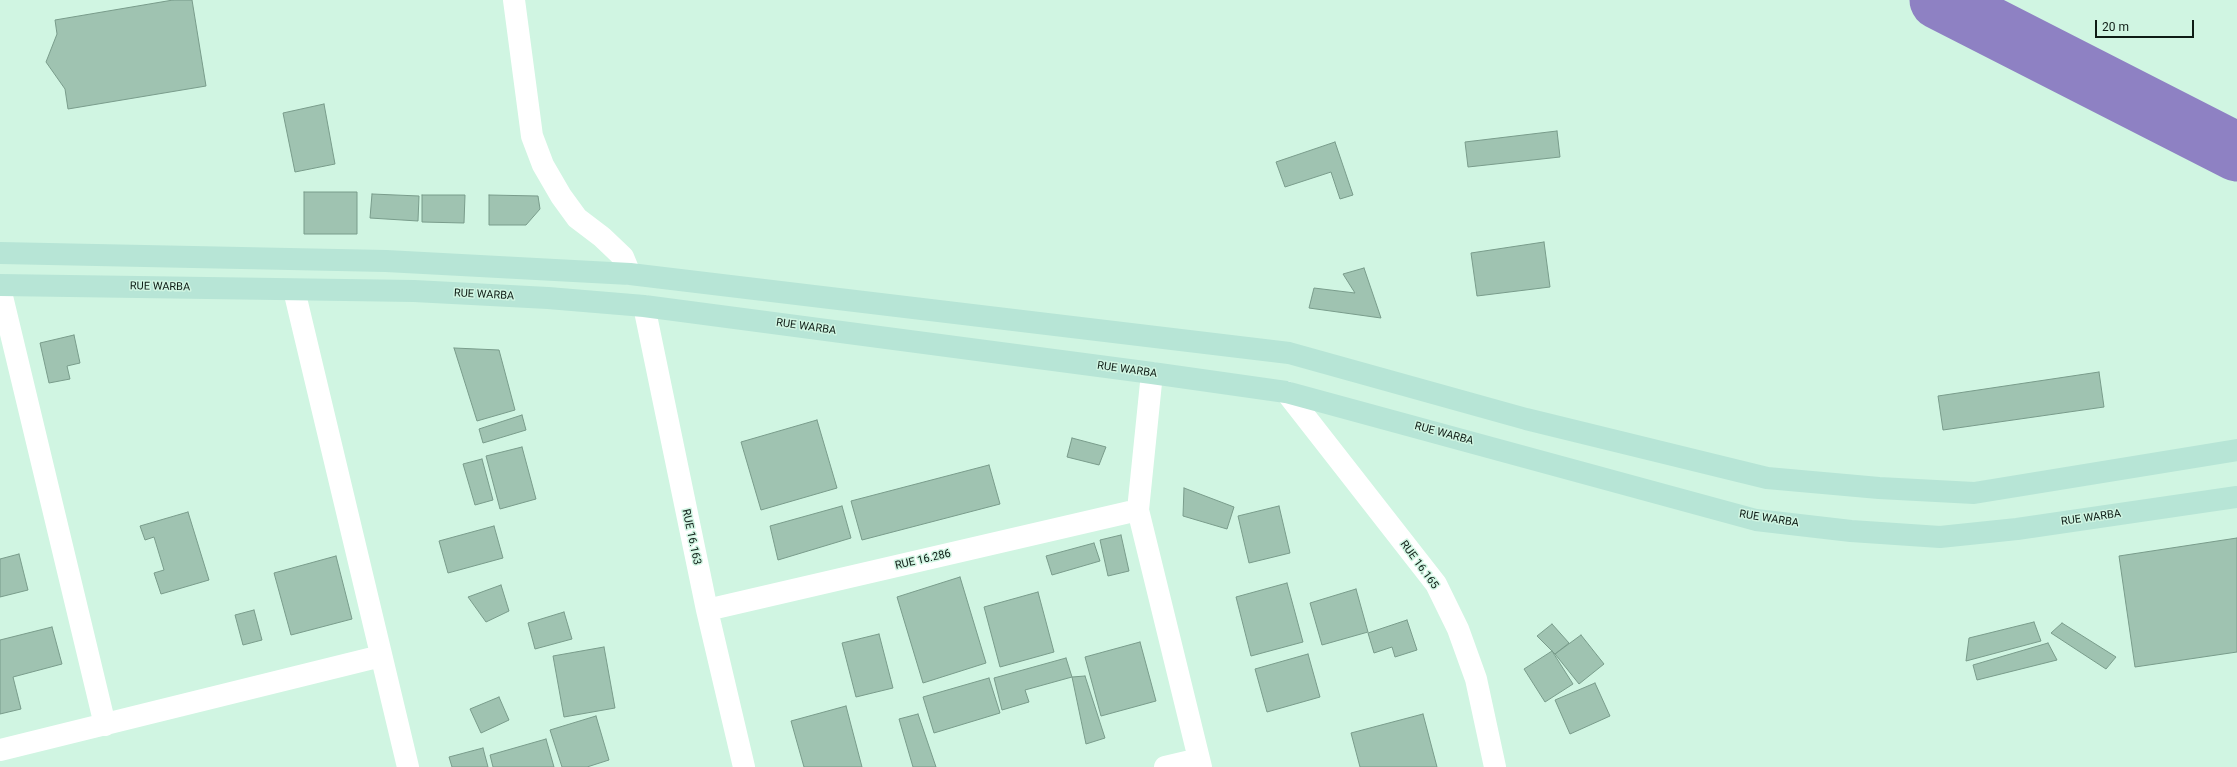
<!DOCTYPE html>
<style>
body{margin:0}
#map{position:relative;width:2237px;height:767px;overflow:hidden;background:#d0f5e2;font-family:Roboto,sans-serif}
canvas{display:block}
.scale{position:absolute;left:2095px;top:20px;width:99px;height:18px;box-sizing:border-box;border:2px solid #0e1c15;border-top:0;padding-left:5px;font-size:12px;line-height:14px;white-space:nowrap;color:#0e1c15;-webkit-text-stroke:3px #d0f5e2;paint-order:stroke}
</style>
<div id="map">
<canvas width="2237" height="767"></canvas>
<div class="scale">20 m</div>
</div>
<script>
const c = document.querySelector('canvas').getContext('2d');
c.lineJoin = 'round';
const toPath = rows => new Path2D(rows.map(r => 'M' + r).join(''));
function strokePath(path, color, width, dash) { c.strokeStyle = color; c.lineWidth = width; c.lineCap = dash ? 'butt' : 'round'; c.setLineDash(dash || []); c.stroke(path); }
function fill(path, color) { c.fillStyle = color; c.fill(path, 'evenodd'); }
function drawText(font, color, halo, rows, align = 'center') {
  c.font = font + ' Roboto,sans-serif'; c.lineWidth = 3; c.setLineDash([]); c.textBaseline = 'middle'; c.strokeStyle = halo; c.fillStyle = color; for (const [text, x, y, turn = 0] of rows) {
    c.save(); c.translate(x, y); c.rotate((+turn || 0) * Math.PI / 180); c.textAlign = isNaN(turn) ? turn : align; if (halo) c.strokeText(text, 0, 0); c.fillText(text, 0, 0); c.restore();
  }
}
strokePath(toPath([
 [1939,0,2237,152]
]), '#8e81c3', 59);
const building = toPath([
 [173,0,192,0,206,86,68,109,65,89,46,62,57,34,55,20,173,0],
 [324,104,335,164,295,172,283,113,324,104],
 [1557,131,1560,157,1468,167,1465,142,1557,131],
 [1335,142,1353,195,1340,199,1331,172,1285,187,1276,162,1335,142],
 [304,192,357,192,357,234,304,234,304,192],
 [372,194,419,196,418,221,370,218,372,194],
 [422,195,465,195,464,223,422,222,422,195],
 [489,195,538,196,540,209,526,225,489,225,489,195],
 [1544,242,1550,287,1477,296,1471,253,1544,242],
 [1364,268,1381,318,1309,308,1314,288,1355,293,1343,274,1364,268],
 [74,335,80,363,67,366,70,379,49,383,40,343,74,335],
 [454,348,499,350,515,410,477,421,454,348],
 [2099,372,2104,407,1943,430,1938,396,2099,372],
 [522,415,526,430,483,443,479,429,522,415],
 [817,420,837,488,761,510,741,442,817,420],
 [1072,438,1106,447,1099,465,1067,457,1072,438],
 [522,447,536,499,500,509,486,456,522,447],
 [482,459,493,500,475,505,463,464,482,459],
 [989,465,1000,504,862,540,851,501,989,465],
 [1184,488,1234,507,1227,529,1183,516,1184,488],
 [842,506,851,538,778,560,770,526,842,506],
 [1279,506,1290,553,1249,563,1238,516,1279,506],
 [188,512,209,580,161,594,154,573,164,570,154,537,145,540,140,526,188,512],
 [494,526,503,558,448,573,439,541,494,526],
 [1121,535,1129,571,1108,576,1100,540,1121,535],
 [2237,538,2237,652,2135,667,2119,556,2237,538],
 [1094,543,1100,561,1052,575,1046,556,1094,543],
 [19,554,28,590,0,597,0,559,19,554],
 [336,556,352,619,291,635,274,573,336,556],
 [960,577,986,663,923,683,897,597,960,577],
 [1287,583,1303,642,1251,656,1236,597,1287,583],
 [501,585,509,611,486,622,468,597,501,585],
 [1356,589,1368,632,1322,645,1310,603,1356,589],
 [1038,592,1054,652,1000,667,984,607,1038,592],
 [254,610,262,640,243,645,235,615,254,610],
 [564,612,572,639,535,649,528,623,564,612],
 [1407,620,1417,650,1395,657,1392,647,1374,653,1368,633,1407,620],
 [2034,622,2041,641,1966,661,1969,638,2034,622],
 [2062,623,2116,657,2106,669,2051,633,2062,623],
 [1552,624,1569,643,1555,654,1537,636,1552,624],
 [52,627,62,664,13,677,21,709,0,714,0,640,52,627],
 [879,634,893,688,856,697,842,643,879,634],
 [1581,635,1604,664,1579,684,1555,654,1581,635],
 [1140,642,1156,701,1101,716,1085,657,1140,642],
 [2048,643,2057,660,1977,680,1973,665,2048,643],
 [604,647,615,708,564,717,553,656,604,647],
 [1552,651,1573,684,1545,702,1524,669,1552,651],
 [1308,654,1320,697,1267,712,1255,669,1308,654],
 [1066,658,1072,677,1025,690,1029,702,1002,710,994,678,1066,658],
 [1085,676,1105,738,1086,744,1072,677,1085,676],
 [989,678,1000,713,934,733,923,697,989,678],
 [1595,683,1610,716,1570,734,1555,700,1595,683],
 [499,697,509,720,481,733,470,709,499,697],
 [846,706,862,767,804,767,791,721,846,706],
 [918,714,936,767,913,767,899,719,918,714],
 [1423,714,1437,767,1360,767,1351,733,1423,714],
 [596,716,609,760,587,767,562,767,550,730,596,716],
 [546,739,554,767,493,767,490,755,546,739],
 [483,748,488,767,452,767,449,757,483,748]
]);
fill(building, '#9fc3b1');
strokePath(building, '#799c8b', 1);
strokePath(toPath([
 [514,0,532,136,543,165,561,196,577,218,602,237,623,257,630,274],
 [0,288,105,725],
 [294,290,408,767],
 [644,306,707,610,744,767],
 [1152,373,1138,510,1201,767],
 [1286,392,1436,584,1458,629,1476,679,1495,767],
 [707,610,1138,510],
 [0,750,381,656],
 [1165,767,1199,759]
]), '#fff', 22);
strokePath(toPath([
 [0,253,386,261,630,274,1289,353,1526,419,1767,478,1879,488,1974,493,2237,450],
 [0,285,414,291,548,298,644,306,1152,373,1286,392,1756,520,1851,531,1940,537,2017,529,2237,497]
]), '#b7e5d6', 22);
drawText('11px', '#0e1c15', '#d0f5e2', [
 ["RUE WARBA",160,287,1],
 ["RUE WARBA",484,295,3],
 ["RUE WARBA",806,327,8],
 ["RUE WARBA",1127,370,8],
 ["RUE WARBA",1444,434,15],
 ["RUE WARBA",2091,518,-8],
 ["RUE WARBA",1769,519,9],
 ["RUE 16.163",691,537,78],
 ["RUE 16.286",923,560,-13],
 ["RUE 16.165",1419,565,54]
]);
</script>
